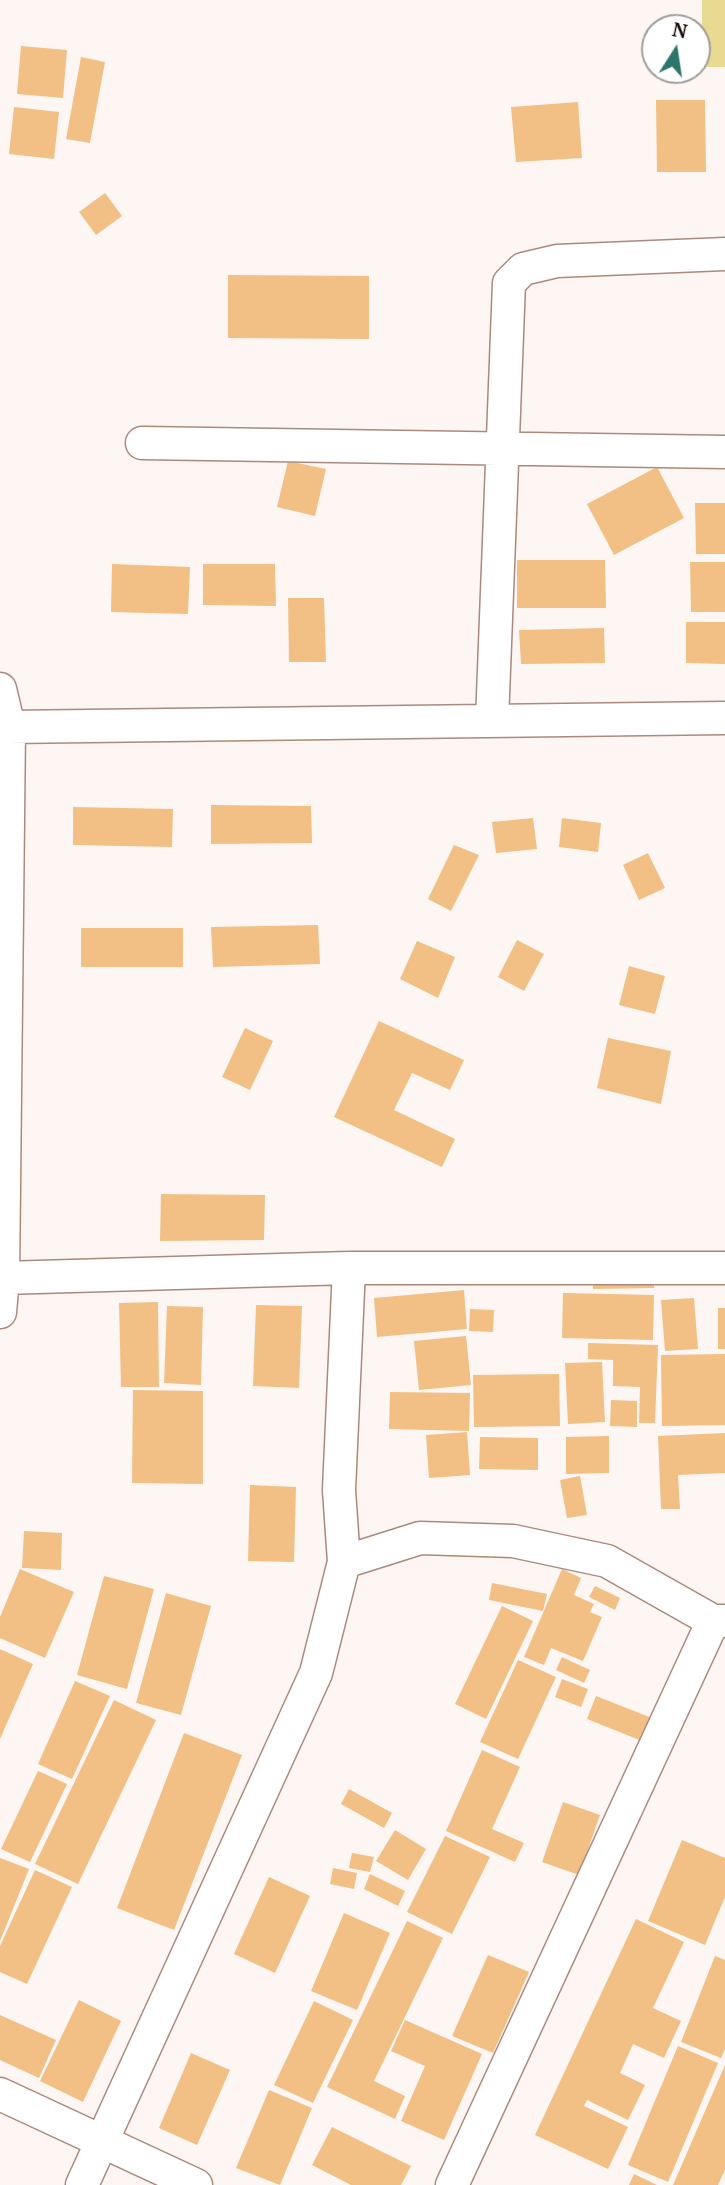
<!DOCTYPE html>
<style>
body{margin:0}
#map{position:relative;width:725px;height:2185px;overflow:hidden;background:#fef6f3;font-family:"PT Serif",serif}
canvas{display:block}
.north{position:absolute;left:641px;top:14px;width:70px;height:70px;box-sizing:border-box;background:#fff;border:2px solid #a29d9c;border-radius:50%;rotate:12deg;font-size:19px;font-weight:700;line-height:28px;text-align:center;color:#170b07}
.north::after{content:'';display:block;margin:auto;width:24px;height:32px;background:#2e756b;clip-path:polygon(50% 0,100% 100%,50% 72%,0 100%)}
</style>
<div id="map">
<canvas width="725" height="2185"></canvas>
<div class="north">N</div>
</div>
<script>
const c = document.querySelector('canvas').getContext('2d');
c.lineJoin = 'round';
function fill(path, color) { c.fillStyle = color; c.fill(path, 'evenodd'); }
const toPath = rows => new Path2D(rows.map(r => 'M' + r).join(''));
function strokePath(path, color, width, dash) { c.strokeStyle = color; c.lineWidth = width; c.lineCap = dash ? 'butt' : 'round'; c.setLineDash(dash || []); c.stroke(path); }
fill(toPath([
 [702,0,725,0,725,67,702,67]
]), '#e9da91');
fill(toPath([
 [21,46,67,50,63,98,17,94],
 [81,57,105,62,90,143,66,139],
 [656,100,705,100,706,172,657,172],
 [578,102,582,158,516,162,511,107],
 [14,107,59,112,54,159,9,154],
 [105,193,122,216,96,235,79,212],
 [228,275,369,276,369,339,228,338],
 [288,461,326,469,315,516,277,507],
 [657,467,684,518,614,555,587,504],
 [695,503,725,503,725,554,696,554],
 [517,560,605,560,606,608,517,608],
 [690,562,725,562,725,612,691,612],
 [112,564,190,567,188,614,111,612],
 [203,564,275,564,276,606,203,605],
 [288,598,324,598,326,662,289,662],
 [686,622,725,622,725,664,686,663],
 [604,628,605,663,521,664,519,630],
 [211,805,311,806,312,843,211,844],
 [73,807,173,809,172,847,73,845],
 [533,818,537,849,496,853,492,822],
 [562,818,601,823,598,852,559,847],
 [454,845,479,855,451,911,428,899],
 [648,853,665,888,639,900,623,865],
 [318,925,320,964,213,967,211,927],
 [81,928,183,928,183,967,81,967],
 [517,940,544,954,524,991,498,977],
 [417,941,455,957,438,998,400,979],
 [629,966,665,976,655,1014,619,1005],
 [379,1021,464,1060,450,1090,412,1073,394,1110,455,1139,442,1167,334,1117],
 [245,1028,273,1041,250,1090,222,1077],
 [608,1038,671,1051,661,1104,597,1088],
 [161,1194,265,1195,264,1240,160,1241],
 [654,1274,654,1288,593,1289,593,1275],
 [464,1290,467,1329,377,1337,374,1298],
 [563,1293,654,1295,653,1340,562,1338],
 [694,1298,698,1349,665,1351,661,1300],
 [158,1302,159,1387,121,1387,119,1303],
 [256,1305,302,1306,299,1388,253,1386],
 [167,1306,203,1307,201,1385,164,1383],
 [718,1308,725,1308,725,1349,718,1349],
 [470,1309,494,1310,493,1332,469,1331],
 [466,1336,471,1385,419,1390,414,1341],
 [588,1343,658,1345,655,1423,639,1423,640,1387,613,1386,613,1360,588,1359],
 [725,1354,725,1425,662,1426,661,1355],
 [602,1362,605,1422,568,1424,565,1363],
 [559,1374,560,1426,474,1427,473,1375],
 [133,1390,203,1391,203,1484,132,1483],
 [390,1392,470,1393,469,1431,389,1429],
 [611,1400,637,1401,637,1427,610,1426],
 [467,1432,470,1475,429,1478,426,1435],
 [725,1433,725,1473,678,1475,680,1509,661,1509,658,1436],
 [609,1436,609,1473,566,1474,566,1437],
 [480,1437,538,1438,538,1470,479,1469],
 [580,1476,587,1515,567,1518,560,1480],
 [250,1485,296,1487,294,1562,248,1561],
 [24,1531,62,1533,61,1570,22,1568],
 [20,1569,74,1592,45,1658,0,1638,0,1617],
 [562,1569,581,1578,574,1595,594,1604,590,1612,602,1617,583,1661,551,1648,544,1665,524,1657],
 [104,1576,154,1589,127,1689,77,1675],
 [492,1583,547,1594,543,1611,489,1600],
 [595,1586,620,1598,615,1610,589,1597],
 [166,1593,211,1606,181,1715,136,1703],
 [502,1606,533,1621,486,1719,455,1704],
 [0,1649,33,1664,0,1739],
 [562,1657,590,1670,584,1683,556,1670],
 [518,1660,556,1677,518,1759,480,1742],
 [562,1679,588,1689,581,1707,555,1697],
 [75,1681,110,1696,72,1779,38,1764],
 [596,1696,657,1720,647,1743,587,1719],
 [114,1700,156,1720,78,1884,35,1864],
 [184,1733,242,1755,174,1930,117,1908],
 [482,1750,520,1767,492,1829,524,1843,515,1862,446,1831],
 [38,1771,67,1784,30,1862,1,1849],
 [349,1789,392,1813,384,1828,341,1804],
 [563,1802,600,1815,579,1875,542,1862],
 [395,1830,426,1849,408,1880,376,1861],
 [445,1836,490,1857,452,1934,407,1912],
 [682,1840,725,1858,725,1897,705,1945,648,1921],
 [352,1853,374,1857,370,1872,349,1868],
 [0,1858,29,1869,0,1941],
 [333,1868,357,1873,354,1889,330,1884],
 [35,1870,72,1887,27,1984,0,1972,0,1946],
 [370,1874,405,1891,398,1906,364,1889],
 [269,1877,310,1896,275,1973,234,1954],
 [344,1913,390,1933,357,2010,311,1991],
 [636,1919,684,1942,653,2008,681,2021,664,2058,633,2044,620,2073,645,2085,628,2120,587,2100,584,2106,628,2127,608,2169,535,2135],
 [407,1921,443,1938,374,2081,405,2096,395,2119,327,2087],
 [488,1955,529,1972,493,2053,452,2036],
 [715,1956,725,1960,725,2049,721,2058,681,2042],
 [79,2000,121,2021,83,2102,40,2081],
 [314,2001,353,2020,313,2103,274,2085],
 [0,2015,56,2040,39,2078,0,2060],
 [405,2020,482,2054,444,2140,401,2121,425,2066,391,2051],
 [678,2046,718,2063,668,2182,628,2165],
 [191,2053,230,2070,197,2145,159,2128],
 [725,2065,725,2170,718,2185,673,2185],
 [269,2090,312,2108,280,2185,236,2168],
 [332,2127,411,2166,401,2185,351,2185,312,2165],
 [634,2174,657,2185,629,2185]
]), '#f2bf85');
const minor = toPath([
 [142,443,725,452],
 [0,689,9,727,3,1278,0,1312],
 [492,721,509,283,523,269,557,261,725,254],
 [9,727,725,718],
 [3,1278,349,1268,725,1268],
 [344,1562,420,1538,513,1541,607,1561,713,1621,725,1621],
 [0,2094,196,2185],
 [82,2185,316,1673,344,1562,339,1490,349,1268],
 [452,2185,713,1621]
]);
strokePath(minor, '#ac897d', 35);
strokePath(minor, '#fff', 32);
</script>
